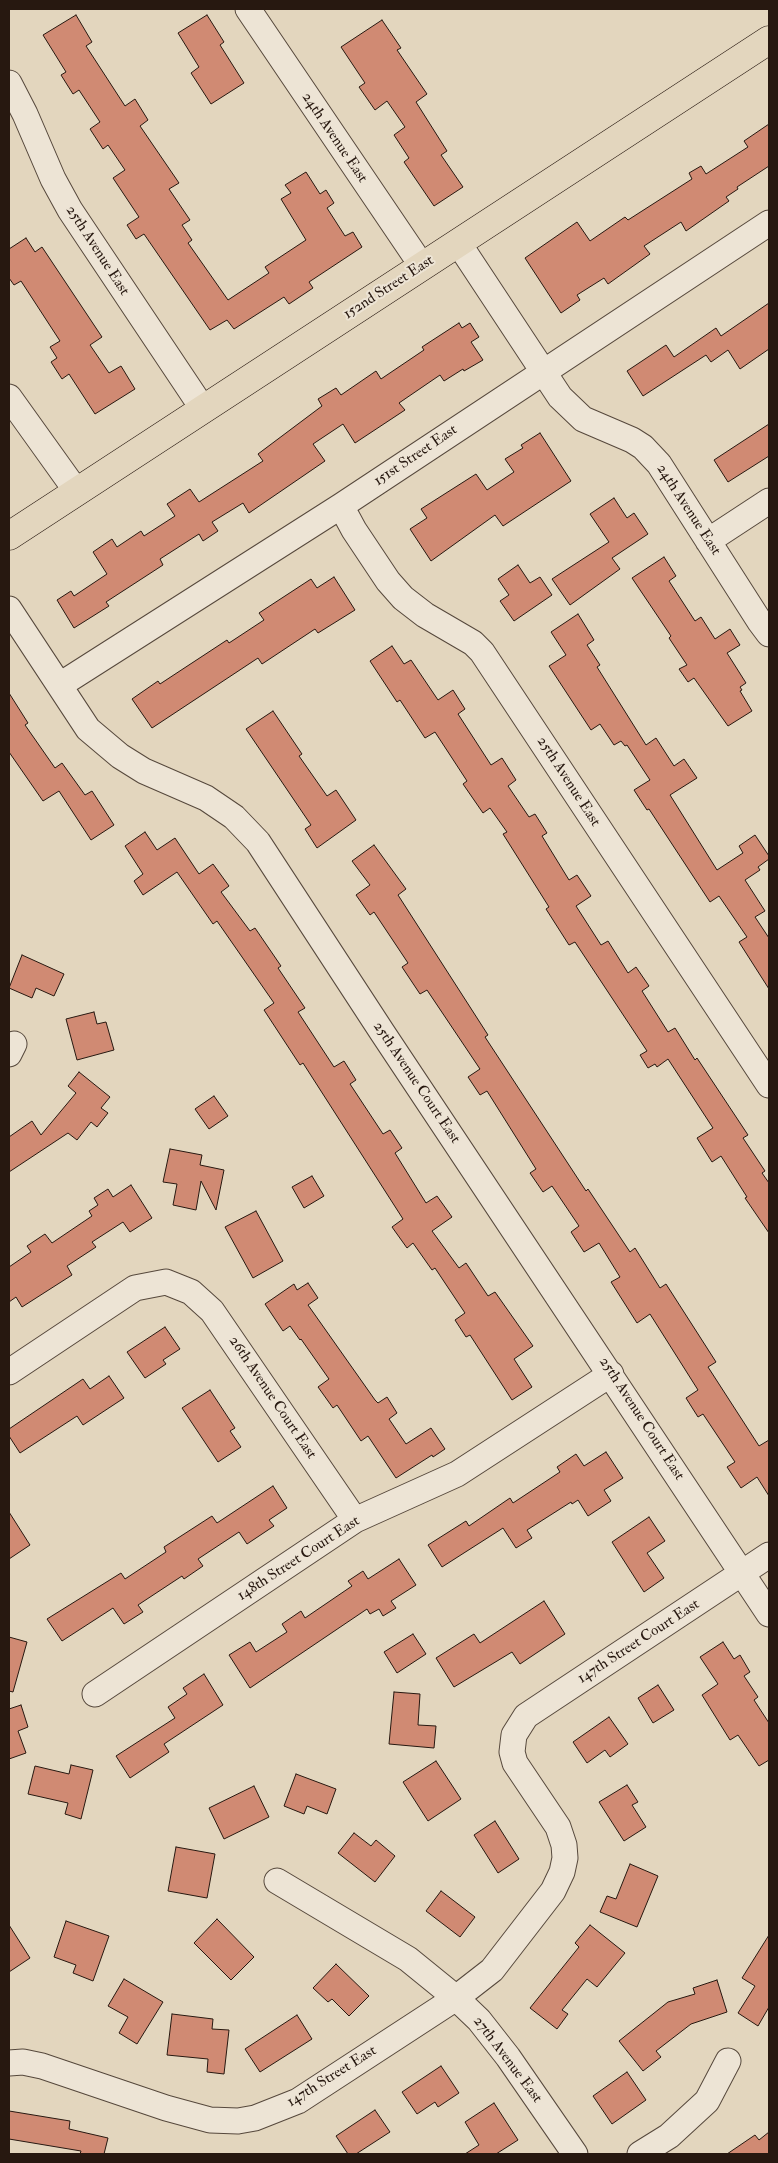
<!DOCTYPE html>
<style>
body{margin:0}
#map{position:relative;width:778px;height:2163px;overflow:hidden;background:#e3d6be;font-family:"IM FELL Double Pica",serif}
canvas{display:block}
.frame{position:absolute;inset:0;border:10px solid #271810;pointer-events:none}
</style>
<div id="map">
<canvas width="778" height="2163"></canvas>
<div class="frame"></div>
</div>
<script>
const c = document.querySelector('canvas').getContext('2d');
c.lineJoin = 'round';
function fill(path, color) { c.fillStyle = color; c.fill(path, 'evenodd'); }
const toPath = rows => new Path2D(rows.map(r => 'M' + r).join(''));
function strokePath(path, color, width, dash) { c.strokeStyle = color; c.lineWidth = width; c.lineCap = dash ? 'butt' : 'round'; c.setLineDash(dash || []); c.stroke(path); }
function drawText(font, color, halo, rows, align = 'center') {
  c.font = font + ' "IM FELL Double Pica",serif'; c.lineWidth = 4; c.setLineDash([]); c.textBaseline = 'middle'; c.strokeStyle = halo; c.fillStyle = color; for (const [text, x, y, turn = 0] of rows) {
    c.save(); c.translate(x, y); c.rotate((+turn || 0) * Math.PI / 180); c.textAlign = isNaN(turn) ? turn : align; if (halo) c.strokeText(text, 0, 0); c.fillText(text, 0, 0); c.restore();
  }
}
const building = toPath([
 [76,15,92,42,86,46,125,106,135,99,148,120,140,126,179,183,169,189,190,220,182,225,192,240,188,243,228,300,269,273,265,267,306,240,281,199,291,193,285,185,306,172,320,194,326,190,334,203,327,208,345,236,353,232,362,247,309,282,313,288,289,304,284,297,234,329,227,320,210,330,144,234,136,239,127,225,139,217,113,178,125,170,108,145,103,149,90,129,100,122,79,90,73,94,61,75,66,72,43,35,76,15],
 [207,15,224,42,220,45,244,83,211,104,191,73,199,67,178,33,207,15],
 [382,20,401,48,397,50,427,94,416,102,447,151,441,155,463,187,434,206,404,162,409,158,394,135,405,127,387,101,375,110,359,87,365,83,341,47,382,20],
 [769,124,769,166,737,187,738,189,726,197,729,201,686,231,681,222,644,246,650,254,608,284,604,278,577,295,580,300,561,313,525,258,577,222,590,241,625,217,628,220,692,179,689,173,701,166,706,174,748,147,744,141,769,124],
 [26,238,35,252,42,247,102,337,90,345,109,373,121,366,135,389,95,414,69,374,62,379,51,362,57,358,50,347,60,341,21,281,14,285,9,278,9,249,26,238],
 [769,303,769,349,740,369,728,350,711,362,706,355,643,396,627,371,666,345,674,357,716,328,721,336,769,303],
 [459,323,462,328,470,323,479,337,471,342,483,360,464,371,463,369,444,381,440,375,399,403,405,410,355,443,343,424,313,444,325,461,249,513,243,503,212,522,218,531,203,541,199,534,160,559,163,565,106,602,109,606,74,628,57,600,71,591,74,596,107,574,93,552,112,539,117,547,141,531,144,536,175,516,167,504,190,489,199,502,263,461,258,454,322,406,318,399,336,388,341,395,376,371,381,379,424,350,422,347,459,323],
 [769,424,769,456,728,482,714,460,769,424],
 [540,433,571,481,503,526,495,515,431,561,410,529,427,518,421,509,476,474,487,490,514,472,505,459,523,448,521,445,540,433],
 [614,498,627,518,634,513,648,534,612,558,620,569,570,605,552,579,609,542,590,514,614,498],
 [664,557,676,576,669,581,695,621,701,617,715,639,730,629,740,645,727,653,746,683,740,687,742,690,740,691,752,711,728,726,694,678,688,682,679,669,687,665,669,638,671,636,632,578,664,557],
 [518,565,530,583,540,577,552,595,514,621,500,601,509,595,498,579,518,565],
 [334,577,355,610,318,633,315,629,262,664,258,658,152,728,132,699,158,681,160,684,227,640,229,643,264,620,259,613,311,579,317,588,334,577],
 [578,614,594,640,587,645,600,665,597,667,646,745,656,738,674,766,684,759,697,778,670,795,717,870,743,853,739,846,755,835,769,856,769,859,758,867,760,870,745,880,765,911,755,917,769,938,769,989,739,942,747,937,719,896,710,902,649,809,647,810,634,790,650,780,627,745,625,746,621,741,614,745,600,724,591,730,549,666,566,655,551,632,578,614],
 [392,646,404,664,411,660,438,700,453,690,465,709,458,714,491,765,502,758,516,780,508,786,529,817,535,814,547,833,542,836,569,880,577,875,591,896,576,906,601,945,608,941,628,973,636,967,649,986,642,991,668,1032,675,1028,695,1060,697,1058,748,1135,743,1138,765,1171,762,1173,769,1183,769,1233,745,1198,747,1197,721,1156,712,1162,697,1138,713,1128,668,1059,657,1067,655,1064,648,1068,640,1055,647,1051,575,942,569,945,546,909,549,907,503,834,507,832,490,808,483,813,463,784,467,781,435,732,425,738,400,700,397,702,370,661,392,646],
 [9,693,28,723,25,725,55,768,62,763,85,795,92,791,114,825,91,840,59,791,43,801,9,752,9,693],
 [273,711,302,754,299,756,327,796,336,790,356,820,317,848,305,829,311,825,246,729,273,711],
 [145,832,157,850,175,838,199,874,213,864,229,886,221,892,250,931,255,928,281,966,278,968,305,1008,298,1012,334,1067,344,1061,356,1080,350,1084,383,1134,390,1130,402,1148,395,1153,426,1203,437,1196,452,1217,432,1231,459,1268,466,1263,488,1296,495,1292,533,1346,514,1359,532,1387,512,1400,470,1335,466,1337,455,1320,465,1313,435,1268,432,1270,413,1243,407,1248,392,1227,403,1219,303,1063,300,1065,264,1010,274,1003,217,921,213,924,177,872,143,895,134,881,143,874,125,846,145,832],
 [374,845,406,889,398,895,488,1035,485,1037,586,1191,588,1189,630,1252,635,1248,660,1288,666,1284,716,1362,708,1367,759,1446,769,1440,769,1496,757,1477,741,1488,727,1467,735,1462,703,1414,698,1417,686,1398,698,1390,650,1314,637,1323,611,1282,620,1277,599,1243,584,1252,571,1232,579,1226,552,1186,543,1192,530,1173,536,1169,487,1091,480,1095,468,1077,480,1069,427,990,420,994,402,967,408,963,374,912,370,915,356,895,370,885,352,861,374,845],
 [22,955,64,974,54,996,36,988,32,998,9,988,22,955],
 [94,1012,97,1024,106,1022,114,1050,77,1060,66,1019,94,1012],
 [79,1072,110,1097,101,1108,108,1113,97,1127,91,1122,77,1140,68,1133,9,1172,9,1137,32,1121,41,1135,76,1093,68,1086,79,1072],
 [214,1096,228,1116,209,1129,195,1109,214,1096],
 [170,1149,202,1155,200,1165,224,1170,216,1210,201,1181,196,1210,173,1205,177,1184,163,1182,170,1149],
 [312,1176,324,1196,304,1208,292,1187,312,1176],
 [131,1185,152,1218,130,1232,123,1222,92,1242,96,1247,67,1266,72,1275,22,1307,16,1297,9,1302,9,1267,31,1252,27,1246,45,1234,52,1243,92,1216,89,1211,98,1205,94,1198,108,1189,113,1197,131,1185],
 [256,1211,283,1261,253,1278,225,1227,256,1211],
 [308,1283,318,1298,308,1305,375,1400,378,1403,387,1397,397,1413,389,1419,406,1444,431,1428,445,1449,433,1457,432,1455,396,1478,368,1436,361,1441,337,1405,333,1408,318,1387,329,1379,301,1339,300,1340,290,1326,283,1331,265,1304,294,1284,297,1290,308,1283],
 [165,1327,180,1349,163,1360,166,1364,145,1378,127,1352,165,1327],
 [109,1376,124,1398,83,1425,77,1416,20,1453,9,1436,9,1429,83,1379,90,1389,109,1376],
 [210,1390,235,1428,230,1431,241,1447,218,1462,182,1408,210,1390],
 [606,1452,623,1478,604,1490,611,1501,588,1516,578,1500,572,1504,571,1502,527,1530,532,1538,516,1548,503,1528,442,1567,428,1545,466,1521,469,1526,510,1498,513,1503,560,1472,557,1467,576,1454,584,1466,606,1452],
 [273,1486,287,1508,269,1520,274,1526,247,1544,239,1532,198,1559,203,1566,184,1579,182,1576,138,1605,143,1612,124,1624,113,1608,62,1641,47,1619,121,1573,125,1579,166,1552,164,1547,212,1516,217,1523,273,1486],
 [9,1512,30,1545,9,1559,9,1512],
 [649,1517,665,1541,647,1553,664,1578,644,1592,612,1542,649,1517],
 [399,1559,416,1585,391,1601,396,1608,383,1616,379,1609,370,1614,367,1609,250,1688,229,1655,250,1642,256,1652,287,1632,282,1624,301,1611,305,1618,352,1586,348,1581,363,1571,368,1579,399,1559],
 [544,1601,565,1634,520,1664,512,1652,454,1687,436,1658,474,1634,480,1643,544,1601],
 [413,1634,426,1654,397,1673,384,1652,413,1634],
 [9,1637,27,1642,13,1692,9,1691,9,1637],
 [723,1642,734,1659,740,1655,750,1672,744,1676,758,1697,754,1700,769,1723,769,1760,759,1766,738,1735,730,1740,702,1695,718,1684,700,1657,723,1642],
 [204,1674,223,1705,164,1744,169,1752,130,1778,116,1756,175,1718,168,1707,187,1694,183,1688,204,1674],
 [658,1685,674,1710,653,1723,638,1698,658,1685],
 [394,1692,420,1694,418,1725,436,1726,434,1748,389,1744,394,1692],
 [21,1705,28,1727,18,1731,26,1753,9,1759,9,1709,21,1705],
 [609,1717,628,1744,610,1757,605,1750,587,1763,573,1742,609,1717],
 [436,1761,461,1799,428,1821,403,1782,436,1761],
 [71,1765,93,1770,81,1819,65,1814,68,1803,28,1794,35,1766,69,1774,71,1765],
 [296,1774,336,1789,327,1814,307,1806,304,1814,284,1806,296,1774],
 [627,1785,638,1802,632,1805,646,1827,624,1841,599,1802,627,1785],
 [254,1786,269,1817,224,1839,209,1808,254,1786],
 [495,1821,519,1859,498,1873,474,1835,495,1821],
 [354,1833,371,1846,376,1840,395,1856,375,1882,338,1853,354,1833],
 [176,1847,215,1854,207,1898,168,1891,176,1847],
 [630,1864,658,1876,637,1927,600,1912,607,1896,616,1899,630,1864],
 [441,1891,475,1917,460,1937,426,1911,441,1891],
 [217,1919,254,1957,231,1980,194,1943,217,1919],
 [66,1921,109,1936,93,1981,73,1973,76,1965,54,1957,66,1921],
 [9,1925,30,1958,9,1972,9,1925],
 [590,1925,625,1953,597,1987,587,1979,562,2010,568,2014,557,2029,530,2008,579,1947,575,1943,590,1925],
 [769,1935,769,2007,758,2026,738,2013,755,1986,742,1978,769,1935],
 [336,1964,369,1996,349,2016,332,1999,328,2002,313,1988,336,1964],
 [124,1979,163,2002,137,2044,119,2033,128,2017,108,2006,124,1979],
 [717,1980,727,2012,691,2024,656,2051,661,2057,643,2071,619,2041,668,2002,695,1994,693,1988,717,1980],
 [172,2014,213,2019,212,2029,229,2030,224,2074,207,2072,208,2059,167,2055,172,2014],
 [297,2015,312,2039,260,2072,245,2049,297,2015],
 [441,2066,459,2093,438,2107,435,2102,417,2114,402,2092,441,2066],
 [627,2072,646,2100,612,2124,593,2096,627,2072],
 [494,2103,518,2140,496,2154,465,2154,479,2145,465,2122,494,2103],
 [375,2110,390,2132,356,2154,348,2154,336,2136,375,2110],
 [9,2111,70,2121,69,2129,108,2138,104,2154,80,2154,81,2151,9,2139,9,2111],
 [769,2132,769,2154,727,2154,755,2135,759,2140,769,2132]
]);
fill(building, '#d08a73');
strokePath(building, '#271810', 1);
const minor = toPath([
 [248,9,422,266],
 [9,83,25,114,53,179,70,210,203,409],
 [459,244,560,397,583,419,632,440,643,447,659,464,760,622,769,634],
 [9,397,77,492],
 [341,506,354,530,388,581,403,598,425,615,473,643,482,652,769,1085],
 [708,541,769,501],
 [9,609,88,729,120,756,144,771,206,798,234,817,258,842,382,1032,769,1614],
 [60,685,341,506,769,223],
 [9,1054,14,1044],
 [9,1372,135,1288,166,1282,191,1292,212,1311,355,1520],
 [95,1694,355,1520,457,1474,611,1374],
 [277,1881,408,1959,456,1998,479,2020,508,2057,575,2154],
 [9,2063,23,2062,42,2066,166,2108,210,2120,238,2121,255,2118,298,2101,456,1998,492,1970,553,1891,562,1872,565,1858,564,1845,558,1827,515,1763,512,1752,514,1735,526,1716,769,1555],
 [640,2154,669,2136,707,2101,728,2061]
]);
const major = toPath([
 [9,536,769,40]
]);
strokePath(minor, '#56483c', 27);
strokePath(major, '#271810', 29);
strokePath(minor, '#ede4d5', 25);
strokePath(major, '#e3d6be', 28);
drawText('15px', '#271810', '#ede4d5', [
 ["24th Avenue East",334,138,56],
 ["25th Avenue East",97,251,57],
 ["152nd Street East",389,288,-33],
 ["151st Street East",416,456,-34],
 ["24th Avenue East",688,510,57],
 ["25th Avenue East",568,782,57],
 ["25th Avenue Court East",416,1083,56],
 ["26th Avenue Court East",272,1398,56],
 ["25th Avenue Court East",641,1419,57],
 ["148th Street Court East",299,1559,-33],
 ["147th Street Court East",639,1642,-33],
 ["27th Avenue East",507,2060,53],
 ["147th Street East",332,2077,-32]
]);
</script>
